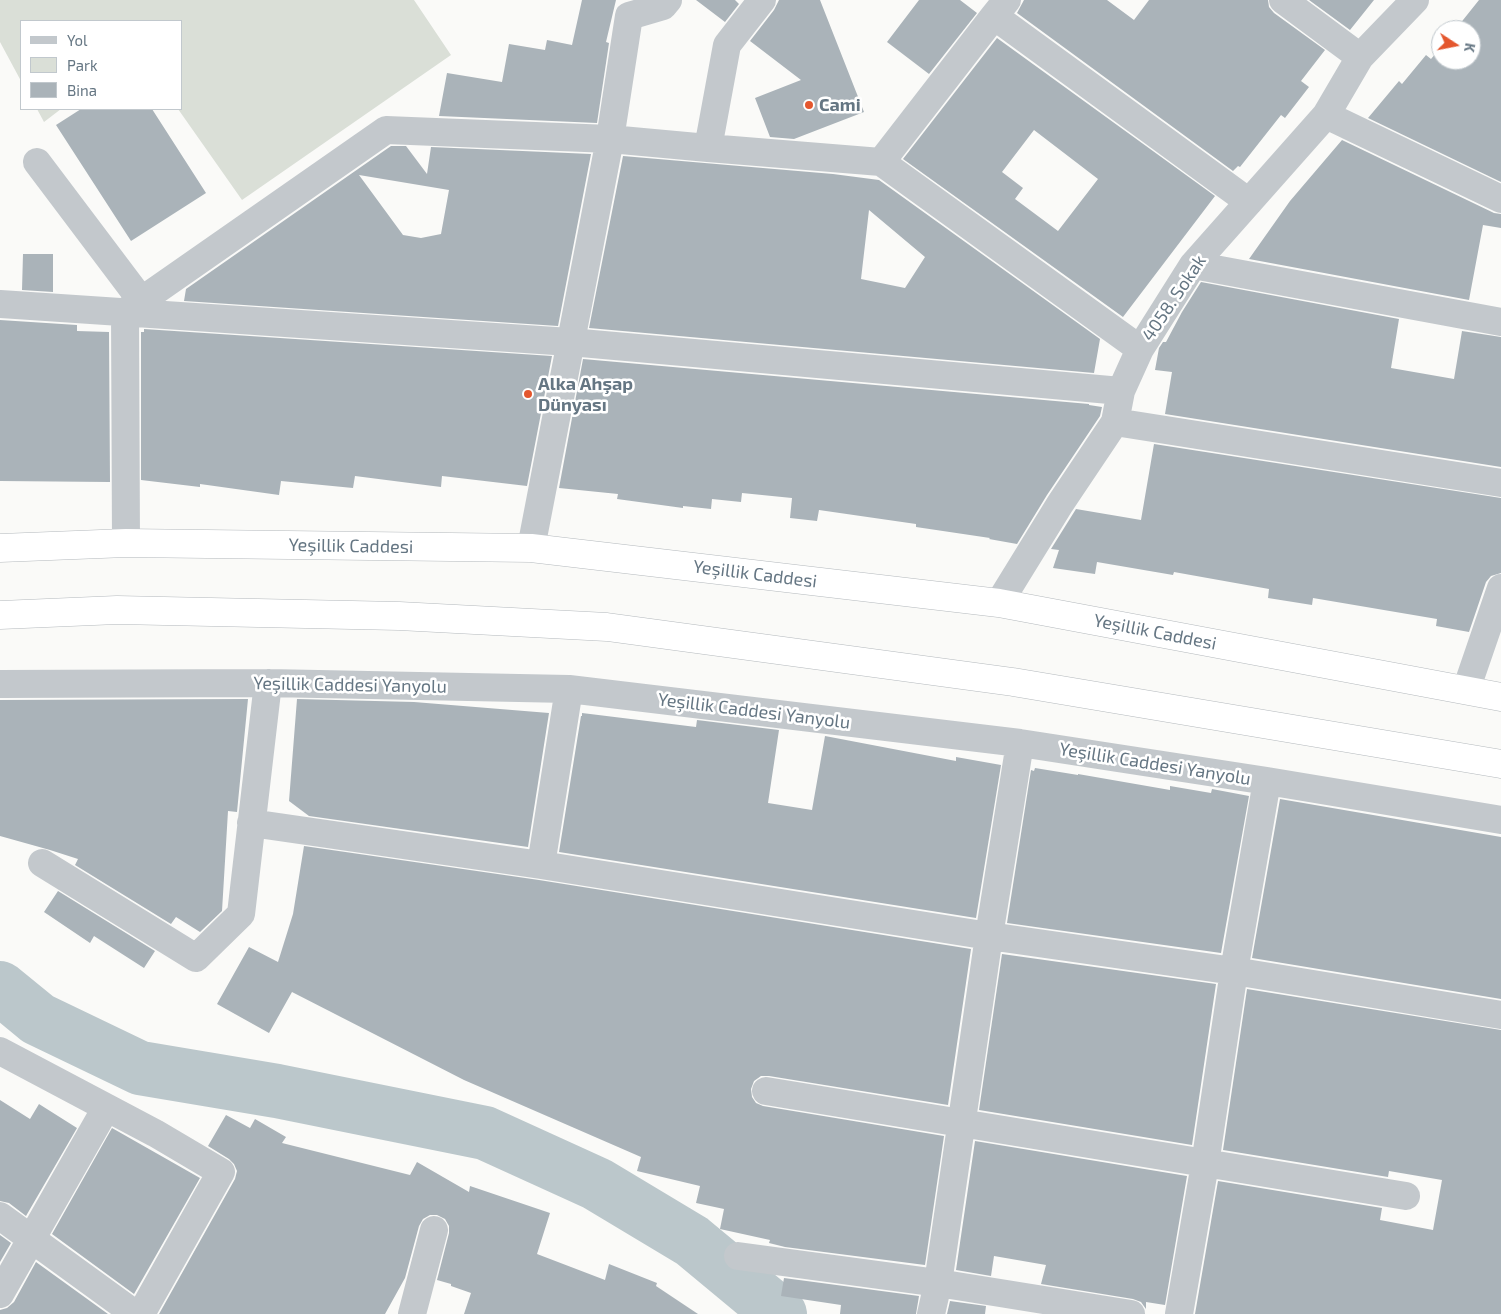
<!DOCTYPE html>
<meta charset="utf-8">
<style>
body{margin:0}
#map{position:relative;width:1501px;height:1314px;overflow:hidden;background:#fafaf8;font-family:"Exo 2",sans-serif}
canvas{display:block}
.legend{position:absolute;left:20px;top:20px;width:162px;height:90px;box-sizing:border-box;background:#fff;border:1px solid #c1c8cd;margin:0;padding:6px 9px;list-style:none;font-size:15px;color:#657683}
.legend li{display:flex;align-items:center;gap:10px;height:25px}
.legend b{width:25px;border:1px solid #c1c8cd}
.north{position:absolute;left:1431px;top:20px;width:50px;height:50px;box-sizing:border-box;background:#fff;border:1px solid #c1c8cd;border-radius:50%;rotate:101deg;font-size:14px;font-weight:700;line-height:20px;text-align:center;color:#657683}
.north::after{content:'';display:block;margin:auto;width:18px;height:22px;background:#e4572e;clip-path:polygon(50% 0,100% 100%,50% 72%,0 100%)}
</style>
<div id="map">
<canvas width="1501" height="1314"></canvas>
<ul class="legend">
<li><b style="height:6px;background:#c3c8cc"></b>Yol</li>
<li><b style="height:14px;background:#dadfd7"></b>Park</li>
<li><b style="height:14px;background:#aab3b9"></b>Bina</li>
</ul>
<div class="north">K</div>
</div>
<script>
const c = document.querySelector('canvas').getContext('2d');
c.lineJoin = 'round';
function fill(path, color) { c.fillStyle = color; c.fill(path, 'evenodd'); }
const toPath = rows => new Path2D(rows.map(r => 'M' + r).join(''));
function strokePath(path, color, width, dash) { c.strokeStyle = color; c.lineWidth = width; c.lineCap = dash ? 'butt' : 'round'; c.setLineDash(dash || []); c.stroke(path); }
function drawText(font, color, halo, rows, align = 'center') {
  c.font = font + ' "Exo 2",sans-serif'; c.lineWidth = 5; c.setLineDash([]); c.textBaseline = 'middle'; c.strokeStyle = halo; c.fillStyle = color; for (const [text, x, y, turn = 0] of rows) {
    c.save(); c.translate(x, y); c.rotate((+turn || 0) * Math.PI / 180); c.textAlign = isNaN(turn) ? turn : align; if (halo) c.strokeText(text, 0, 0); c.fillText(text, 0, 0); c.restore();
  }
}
fill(toPath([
 [0,0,414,0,451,55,242,200,178,109,181,109,181,21,21,21,21,81,0,42],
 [37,109,61,109,44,122]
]), '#dadfd7');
strokePath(toPath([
 [0,988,38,1019,140,1068,277,1091,485,1133,597,1184,692,1241,780,1314]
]), '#bbc7cb', 54);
fill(toPath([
 [582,0,616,0,606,42,609,43,597,123,439,116,447,73,502,82,509,44,545,50,547,40,572,45],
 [696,0,735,0,739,4,725,22],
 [779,0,820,0,864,112,794,139,770,137,755,98,801,80,750,41,774,10],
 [919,0,960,0,977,13,929,74,887,42],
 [1024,0,1107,0,1134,20,1149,0,1268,0,1269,7,1274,13,1325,50,1301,81,1309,87,1285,118,1281,115,1240,167,1238,166,1233,171,1017,13],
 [1309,0,1374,0,1350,30],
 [1479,0,1501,0,1501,182,1368,118,1399,81,1402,84,1426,55,1431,59,1441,47,1441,60,1471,60,1471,30,1455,30],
 [997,38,1215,196,1123,317,903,159],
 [1034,130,1098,179,1058,231,1015,199,1023,188,1002,172],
 [81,109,152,109,206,193,131,241,56,125],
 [1342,140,1494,213,1501,214,1501,228,1483,225,1469,300,1249,259,1290,201],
 [391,146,406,146,427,174,431,147,591,154,558,326,184,301,186,289],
 [359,175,449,190,441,234,421,238,403,235],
 [623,156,833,174,879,180,1100,339,1094,373,589,328],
 [869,210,925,257,905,288,861,279],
 [23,254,53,254,53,292,22,290],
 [1201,282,1399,319,1391,368,1454,379,1462,331,1501,337,1501,467,1165,414,1172,372,1155,370,1159,348,1163,342,1166,342,1182,312],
 [0,320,77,325,77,331,109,332,110,482,0,481],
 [144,329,552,356,527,486,442,476,441,487,355,476,353,488,281,481,279,495,200,484,200,487,141,480,141,332,144,332],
 [583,359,1089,404,1089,405,1102,407,1100,416,1047,495,1017,544,989,539,990,538,916,527,916,524,819,510,817,521,790,518,792,498,742,493,741,502,712,499,711,509,683,506,683,508,617,499,618,494,559,488],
 [1154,444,1501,498,1501,573,1491,576,1486,582,1469,632,1436,626,1437,619,1313,598,1312,605,1268,598,1269,589,1174,572,1173,575,1097,562,1095,574,1053,568,1059,550,1051,549,1076,509,1141,520],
 [248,699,237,812,228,811,222,911,200,932,176,917,171,924,75,865,78,859,50,850,0,836,0,700],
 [297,699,414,702,549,713,528,847,309,816,289,801],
 [582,713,696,727,697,720,779,730,768,803,812,810,825,736,956,761,956,757,1001,765,976,918,559,852,581,716,582,716],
 [1035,768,1078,775,1078,774,1170,790,1170,786,1211,793,1212,789,1249,796,1221,953,1007,923,1031,770,1034,771],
 [1280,799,1501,837,1501,999,1252,958],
 [304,846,539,880,971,949,948,1105,769,1076,761,1076,754,1081,751,1089,752,1097,756,1103,763,1106,944,1136,925,1265,785,1247,769,1243,770,1240,720,1229,724,1209,696,1203,700,1186,637,1171,641,1157,464,1080,292,992,269,1033,217,1004,249,947,278,962,293,914],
 [58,891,155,951,144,968,94,936,90,943,44,912],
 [1002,954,1216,984,1192,1145,979,1110],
 [1247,989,1501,1030,1501,1314,1195,1314,1218,1181,1382,1208,1380,1220,1433,1230,1442,1180,1389,1171,1388,1177,1223,1150],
 [0,1100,30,1119,39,1104,77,1128,26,1216,9,1203,0,1201],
 [226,1115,250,1128,255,1119,286,1137,282,1143,410,1175,417,1162,469,1192,470,1186,550,1213,537,1254,605,1280,609,1264,657,1283,656,1286,698,1314,464,1314,471,1293,451,1286,451,1284,437,1280,449,1233,449,1226,445,1219,437,1215,430,1215,423,1219,419,1226,405,1278,385,1314,159,1314,235,1179,237,1171,234,1164,229,1159,208,1146],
 [112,1128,200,1178,134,1294,52,1234],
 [975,1141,1187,1176,1165,1305,1146,1302,1146,1309,1141,1302,1133,1299,1041,1284,1046,1265,994,1256,991,1276,956,1270],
 [0,1235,11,1243,0,1262],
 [36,1262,108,1314,0,1314,0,1310,7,1308,14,1302],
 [784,1278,919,1296,916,1314,840,1314,841,1305,781,1296],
 [950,1301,986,1306,985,1314,947,1314]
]), '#aab3b9');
const highway = toPath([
 [0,548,126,543,531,548,999,603,1501,697],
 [0,615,117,610,399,616,607,627,1013,682,1501,764]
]);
strokePath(highway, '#b4b9bd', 29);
strokePath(toPath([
 [1007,0,994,16,1249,202],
 [1283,0,1360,57],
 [1326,115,1501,199],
 [708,148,881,162,1140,349],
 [37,162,141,300],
 [881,162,994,16],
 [1193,265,1501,322],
 [0,304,570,342,1121,391],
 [1115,422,1501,483],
 [126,543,125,312,386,130,610,139,708,148,727,45,762,0],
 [531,548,610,139,629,16,663,6,668,0],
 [999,603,1060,504,1115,422,1121,391,1140,349,1193,265,1326,115,1360,57,1415,0],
 [0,684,268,683,569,689,1020,743,1267,781,1501,820],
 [569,689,541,865,989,936,1234,971,1501,1015],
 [1466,690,1501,588],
 [251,823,541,865],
 [42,863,196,958,241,914,268,683],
 [0,1051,155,1133,221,1172,141,1314],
 [766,1091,1406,1196],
 [0,1216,135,1314],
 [738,1256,938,1283,1131,1314],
 [0,1294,106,1108],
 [412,1314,434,1230],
 [931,1314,938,1283,989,936,1020,743],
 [1179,1314,1205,1164,1234,971,1267,781]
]), '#c3c8cc', 28);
strokePath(highway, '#fff', 28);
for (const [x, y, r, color] of [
 [809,105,5,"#e4572e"],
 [528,394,5,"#e4572e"]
]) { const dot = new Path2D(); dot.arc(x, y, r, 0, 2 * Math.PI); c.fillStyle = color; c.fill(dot); strokePath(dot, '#fff', 2); }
drawText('bold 18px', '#657683', '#fff', [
 ["Cami",819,105],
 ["Alka Ahşap",538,384],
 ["Dünyası",538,405]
], 'left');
drawText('18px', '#657683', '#fff', [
 ["4058. Sokak",1174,298,-56],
 ["Yeşillik Caddesi",351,546,1],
 ["Yeşillik Caddesi",755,574,7],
 ["Yeşillik Caddesi",1155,632,11],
 ["Yeşillik Caddesi Yanyolu",350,685,1],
 ["Yeşillik Caddesi Yanyolu",754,711,7],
 ["Yeşillik Caddesi Yanyolu",1155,764,9]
]);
</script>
